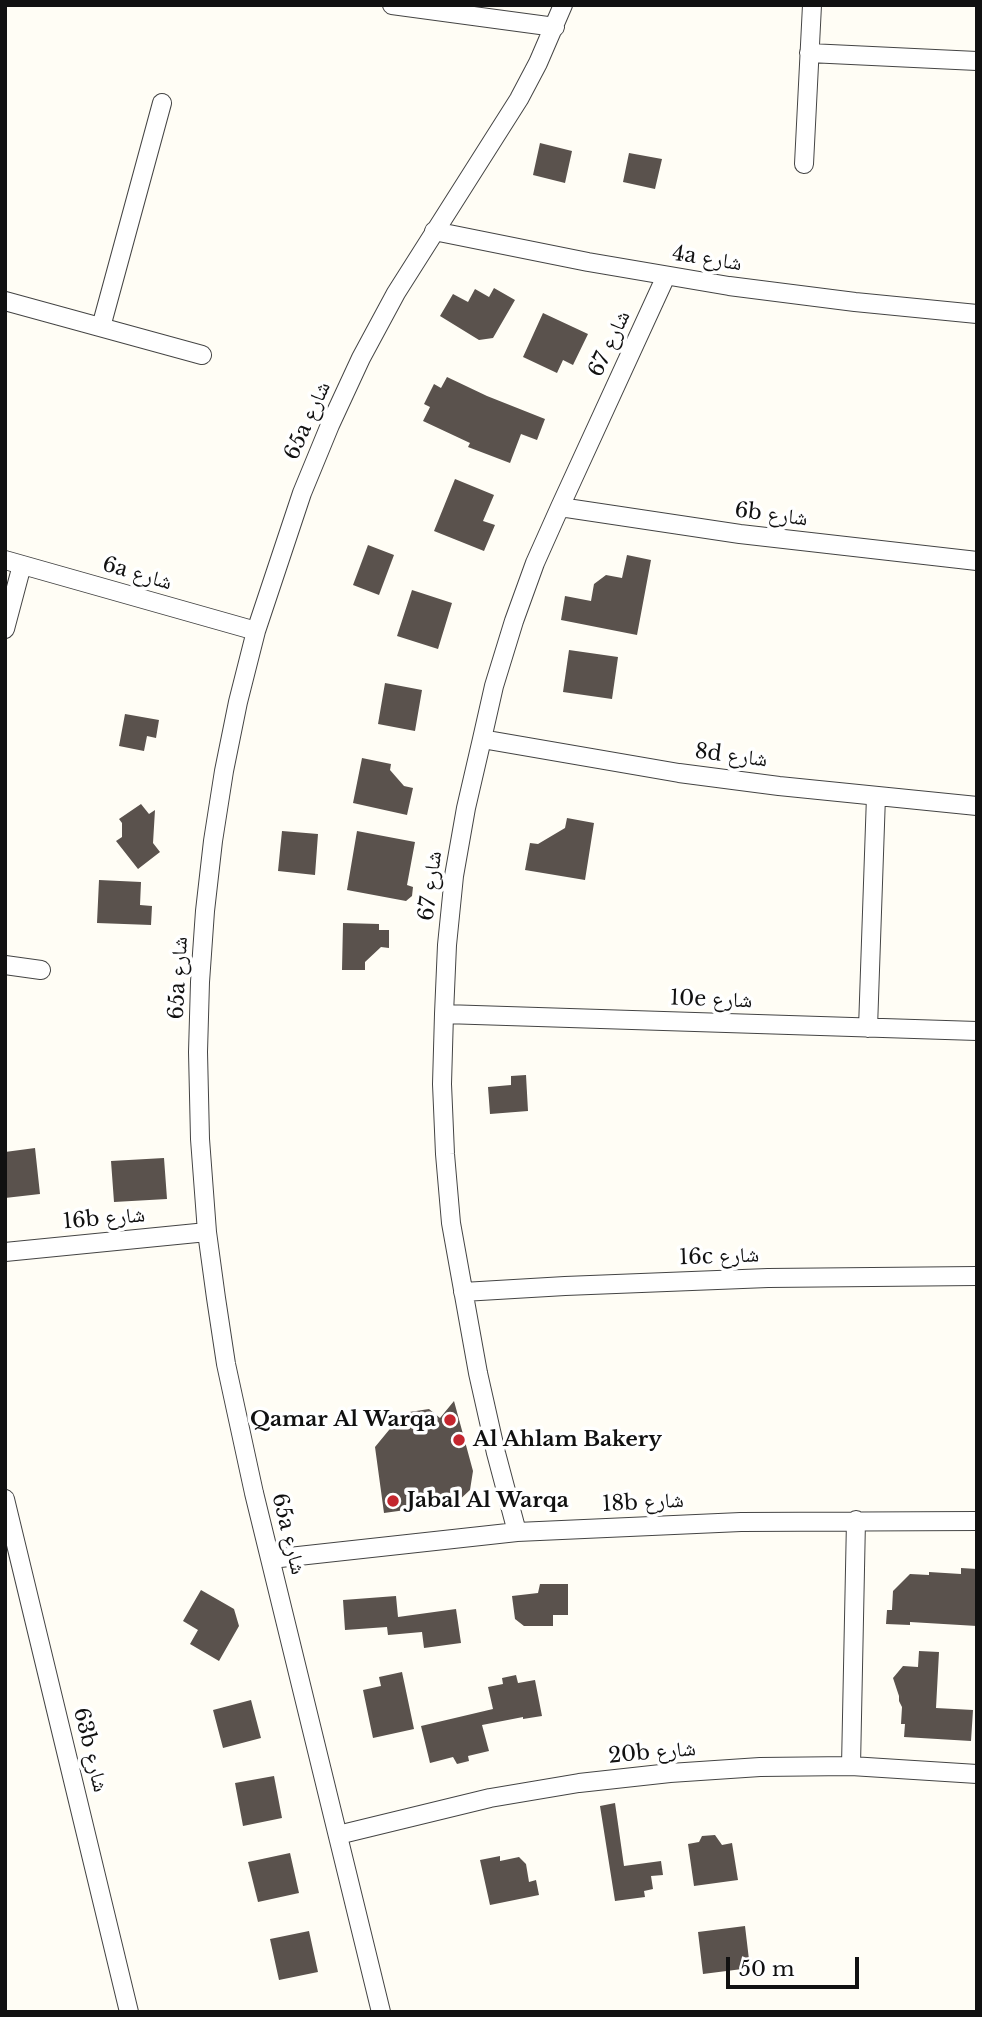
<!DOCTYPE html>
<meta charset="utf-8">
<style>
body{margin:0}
#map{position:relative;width:982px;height:2017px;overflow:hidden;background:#fffdf5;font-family:"Libre Baskerville",serif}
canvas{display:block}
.frame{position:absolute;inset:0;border:7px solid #111;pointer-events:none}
.scale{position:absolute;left:726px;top:1957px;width:133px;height:32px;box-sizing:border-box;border:4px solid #111;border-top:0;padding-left:9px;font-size:21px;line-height:24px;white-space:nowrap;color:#111;-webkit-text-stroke:5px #fff;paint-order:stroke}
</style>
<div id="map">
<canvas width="982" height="2017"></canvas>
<div class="frame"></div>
<div class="scale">50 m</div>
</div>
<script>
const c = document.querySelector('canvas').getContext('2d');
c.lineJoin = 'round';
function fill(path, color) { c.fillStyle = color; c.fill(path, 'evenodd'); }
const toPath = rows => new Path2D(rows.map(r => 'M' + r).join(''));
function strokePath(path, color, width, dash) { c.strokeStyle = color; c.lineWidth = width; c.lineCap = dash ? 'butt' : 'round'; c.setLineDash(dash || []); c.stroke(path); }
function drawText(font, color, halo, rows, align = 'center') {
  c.font = font + ' "Libre Baskerville","Noto Naskh Arabic",serif'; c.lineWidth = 7; c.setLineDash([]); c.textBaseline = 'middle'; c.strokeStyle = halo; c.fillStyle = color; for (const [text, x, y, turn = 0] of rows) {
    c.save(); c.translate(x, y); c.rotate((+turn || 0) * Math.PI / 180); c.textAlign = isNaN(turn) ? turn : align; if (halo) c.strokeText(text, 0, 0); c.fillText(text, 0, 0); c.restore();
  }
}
fill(toPath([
 [540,143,572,151,565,183,533,175],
 [629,153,662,159,655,189,623,182],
 [494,288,515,300,493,338,479,340,440,316,453,294,468,302,475,289,489,297],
 [543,313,588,334,573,365,563,360,557,373,523,357],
 [447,377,487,396,545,419,537,440,521,434,510,463,468,447,470,443,423,421,430,407,424,404,434,384,441,388],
 [455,479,494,495,483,521,495,525,484,551,434,531],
 [368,545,394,555,379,595,353,585],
 [627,555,651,560,637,635,561,620,565,596,591,601,594,584,606,575,622,578],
 [412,590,452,603,438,649,397,636],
 [569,650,618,657,612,699,563,692],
 [385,683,422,690,415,731,378,724],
 [125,714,159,720,156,738,147,736,144,751,119,746],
 [362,758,391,764,390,770,404,786,413,788,407,815,353,803],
 [141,804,149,814,155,810,153,843,160,852,138,869,116,841,122,837,122,823,119,819],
 [567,818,594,823,585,880,525,870,530,843,538,844,565,828],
 [282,831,318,834,315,875,278,871],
 [357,831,415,842,407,885,413,887,412,896,406,901,347,890],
 [99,880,141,882,140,905,152,906,151,925,97,923],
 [343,923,379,924,379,930,389,930,389,948,381,947,365,962,365,970,342,970],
 [526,1075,528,1111,490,1114,488,1087,511,1085,511,1076],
 [35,1148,40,1194,5,1198,5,1152],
 [164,1158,167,1199,114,1202,111,1161],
 [454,1401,473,1471,470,1490,456,1503,384,1513,375,1447,403,1413,429,1409,440,1418],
 [961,1568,977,1569,977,1626,910,1622,910,1625,886,1624,887,1610,892,1610,893,1591,910,1574,929,1575,929,1572,961,1574],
 [540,1584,568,1584,568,1615,553,1615,553,1626,524,1626,515,1619,512,1596,538,1593],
 [201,1590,234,1609,239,1626,219,1661,190,1644,198,1630,183,1621],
 [396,1596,398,1617,456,1609,461,1643,424,1648,422,1632,388,1635,387,1627,345,1630,343,1600],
 [919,1651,939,1652,936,1708,973,1710,971,1741,904,1737,905,1724,901,1724,902,1707,899,1701,899,1696,893,1678,903,1666,918,1667],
 [402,1672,414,1729,373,1738,363,1690,381,1686,379,1677],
 [516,1675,518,1683,535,1680,542,1716,523,1719,523,1717,482,1725,489,1751,468,1756,469,1761,457,1764,453,1757,430,1763,421,1726,493,1709,488,1687,503,1684,502,1678],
 [251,1700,261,1738,223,1748,213,1710],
 [274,1776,282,1818,243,1826,235,1783],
 [615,1803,624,1866,661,1861,663,1875,651,1876,653,1889,644,1891,645,1897,615,1901,600,1806],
 [715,1835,722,1845,732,1843,738,1880,694,1886,688,1844,699,1842,702,1836],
 [290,1853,299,1893,258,1902,248,1862],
 [500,1856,500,1861,519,1857,526,1864,529,1882,536,1880,539,1895,490,1905,480,1860],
 [745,1926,750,1968,703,1974,698,1932],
 [309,1931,318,1972,279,1980,270,1939]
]), '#5a524d');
const street = toPath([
 [392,5,555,27],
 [809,53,977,61],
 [804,164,812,5],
 [434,231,588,262,729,286,855,302,977,314],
 [5,301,202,355],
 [101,327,162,103],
 [560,507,740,534,977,561],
 [5,560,256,631],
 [5,629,22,565],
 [482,739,679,773,779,786,977,806],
 [5,965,41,970],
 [444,1014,977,1031],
 [868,1028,876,796],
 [5,1252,207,1232],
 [463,1292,565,1286,768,1278,977,1276],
 [5,1499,129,2012],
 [517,1532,496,1453,478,1373,451,1223,445,1154,442,1084,444,1014,447,945,454,876,466,808,482,739,494,686,514,621,535,563,560,507,666,276],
 [271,1559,517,1532,741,1522,977,1521],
 [851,1766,856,1520],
 [338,1835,490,1798,579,1783,670,1773,760,1767,851,1766,977,1774],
 [381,2012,254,1493,226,1364,216,1298,207,1232,200,1139,198,1052,200,982,205,911,213,841,224,771,238,702,256,631,302,493,330,425,361,358,396,293,519,99,538,63,563,5]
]);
strokePath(street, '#444', 20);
strokePath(street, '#fff', 18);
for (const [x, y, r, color] of [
 [450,1420,7,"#c4262e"],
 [459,1440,7,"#c4262e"],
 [393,1501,7,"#c4262e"]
]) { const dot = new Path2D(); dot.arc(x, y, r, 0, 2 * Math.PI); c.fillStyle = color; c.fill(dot); strokePath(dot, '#fff', 2.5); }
drawText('21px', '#111', '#fff', [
 ["4a شارع",707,259,9],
 ["شارع 67",610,344,-65],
 ["65a شارع",308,421,-66],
 ["6b شارع",771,515,7],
 ["6a شارع",137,574,16],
 ["8d شارع",731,756,7],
 ["شارع 67",431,886,-83],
 ["65a شارع",179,978,-87],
 ["10e شارع",711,1000,2],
 ["16b شارع",104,1219,-5],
 ["16c شارع",719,1257,-2],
 ["18b شارع",643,1503,-3],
 ["65a شارع",288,1534,76],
 ["63b شارع",90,1750,76],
 ["20b شارع",652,1753,-5]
]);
drawText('bold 21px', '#111', '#fff', [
 ["Qamar Al Warqa",436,1420,"right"],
 ["Al Ahlam Bakery",473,1440],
 ["Jabal Al Warqa",407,1501]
], 'left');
</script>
